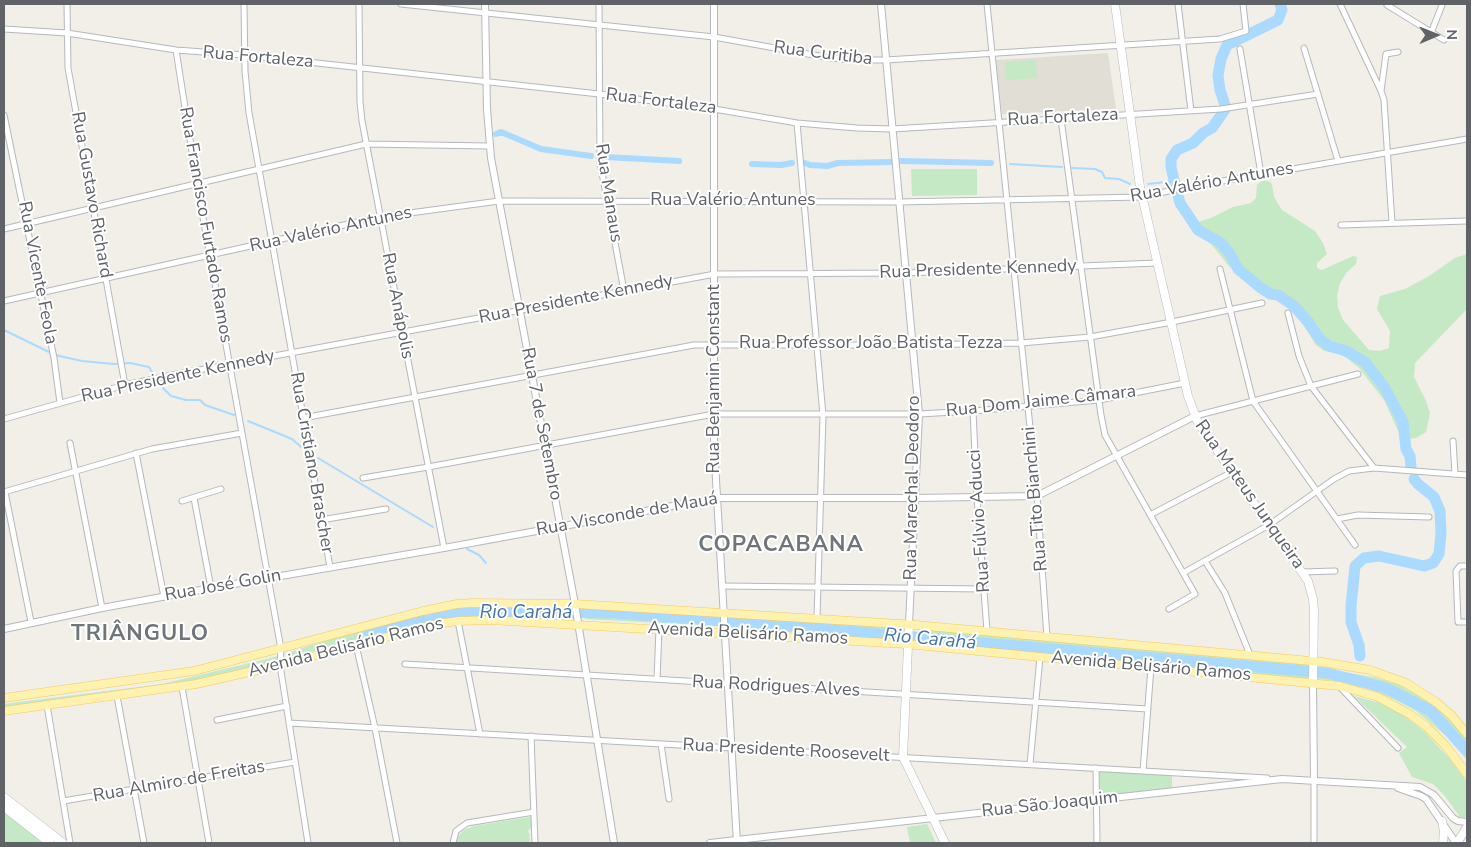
<!DOCTYPE html>
<meta charset="utf-8">
<style>
body{margin:0}
#map{position:relative;width:1471px;height:847px;overflow:hidden;background:#f1efe8;font-family:"Nunito Sans",sans-serif}
canvas{display:block}
.frame{position:absolute;inset:0;border:5px solid #5f6368;pointer-events:none}
.north{position:absolute;left:1411px;top:10px;width:50px;height:50px;-webkit-text-stroke:4px #fff;paint-order:stroke;rotate:89deg;font-size:14px;font-weight:700;line-height:20px;text-align:center;color:#5f6368}
.north::after{content:'';display:block;margin:auto;width:18px;height:22px;background:#5f6368;clip-path:polygon(50% 0,100% 100%,50% 72%,0 100%)}
</style>
<div id="map">
<canvas width="1471" height="847"></canvas>
<div class="frame"></div>
<div class="north">N</div>
</div>
<script>
const c = document.querySelector('canvas').getContext('2d');
c.lineJoin = 'round';
function fill(path, color) { c.fillStyle = color; c.fill(path, 'evenodd'); }
const toPath = rows => new Path2D(rows.map(r => 'M' + r).join(''));
function strokePath(path, color, width, dash) { c.strokeStyle = color; c.lineWidth = width; c.lineCap = dash ? 'butt' : 'round'; c.setLineDash(dash || []); c.stroke(path); }
function drawText(font, color, halo, rows, align = 'center') {
  c.font = font + ' "Nunito Sans",sans-serif'; c.lineWidth = 4; c.setLineDash([]); c.textBaseline = 'middle'; c.strokeStyle = halo; c.fillStyle = color; for (const [text, x, y, turn = 0] of rows) {
    c.save(); c.translate(x, y); c.rotate((+turn || 0) * Math.PI / 180); c.textAlign = isNaN(turn) ? turn : align; if (halo) c.strokeText(text, 0, 0); c.fillText(text, 0, 0); c.restore();
  }
}
fill(toPath([
 [1108,53,1116,109,1002,114,996,60]
]), '#e1ded6');
fill(toPath([
 [1036,60,1037,78,1006,80,1005,62],
 [911,169,977,169,977,195,912,196],
 [1262,181,1268,181,1272,184,1274,197,1282,210,1315,231,1323,243,1327,254,1317,263,1317,268,1322,270,1353,256,1357,257,1356,264,1347,272,1340,283,1337,295,1338,308,1343,320,1369,350,1380,351,1389,348,1390,331,1377,309,1380,296,1405,289,1429,276,1455,258,1467,254,1467,309,1415,363,1414,377,1426,401,1430,413,1426,432,1416,438,1408,439,1399,433,1384,400,1359,368,1348,359,1338,353,1324,351,1316,345,1298,317,1287,306,1274,297,1258,292,1250,286,1229,266,1211,244,1192,228,1195,223,1211,218,1233,207,1251,203,1256,198,1257,185],
 [462,606,571,607,571,618,489,616,454,618,422,624,290,657,290,652,344,635,410,616],
 [585,608,718,616,720,617,720,626,586,619,584,617,582,610],
 [729,616,909,627,908,639,731,629,729,627],
 [918,629,1309,665,1308,679,917,640],
 [279,656,279,662,177,686,4,707,4,704,162,684],
 [1319,668,1374,677,1399,685,1423,698,1444,714,1467,738,1467,760,1446,736,1416,711,1393,699,1369,689,1344,682,1318,679],
 [1354,696,1384,704,1406,717,1424,731,1450,759,1467,782,1467,815,1466,817,1460,817,1445,796,1433,784,1412,777,1399,753,1407,747],
 [1096,768,1172,773,1172,792,1096,800],
 [4,812,43,843,4,843],
 [530,817,531,818,532,827,528,831,530,836,529,837,530,839,529,843,456,843,457,837,464,830,474,826],
 [927,824,936,843,910,843,907,827]
]), '#c5e8c5');
strokePath(toPath([
 [1010,164,1062,167],
 [1072,168,1095,169,1102,172,1105,178,1119,179,1130,184],
 [1148,184,1175,181],
 [4,330,51,353],
 [55,355,82,361,114,364,130,363,149,367,152,372],
 [163,388,171,396,186,400,200,400,205,405,234,415],
 [248,421,292,439,301,447],
 [318,458,433,527],
 [467,549,479,555,486,563]
]), '#aadaff', 2);
strokePath(toPath([
 [496,134,501,132,541,149,591,156],
 [605,157,679,161],
 [901,161,991,163],
 [805,163,810,165,827,166,838,163,891,162],
 [752,164,781,165,792,163]
]), '#aadaff', 6);
strokePath(toPath([
 [1280,4,1282,10,1278,20,1227,45,1221,59,1218,75,1220,90,1226,108,1212,128,1203,133,1193,143,1177,150,1171,159,1171,167,1176,189,1180,203,1198,230,1221,243,1230,254,1238,269,1261,288,1270,294,1278,295,1294,306,1309,323,1319,338,1329,346,1346,351,1365,362,1385,388,1403,422,1406,449,1410,456,1411,467],
 [369,632,453,613,499,611,616,613,788,626,1327,673,1386,688,1431,711,1467,751],
 [1360,656,1359,645,1351,622,1351,606,1355,566,1364,558,1379,556,1424,566,1433,563,1439,554,1441,533,1440,511,1434,497,1418,484,1414,479]
]), '#aadaff', 11);
const minor = toPath([
 [67,4,68,68,125,385],
 [244,4,245,71,249,113,330,567],
 [359,4,360,102,362,121,444,548],
 [401,4,714,37,830,58,855,60,886,60,1220,39,1246,31,1243,4],
 [599,4,600,162,624,291],
 [987,4,1037,496,1047,637],
 [1178,4,1191,111],
 [1340,4,1381,91,1384,100,1392,223],
 [1387,5,1444,40],
 [4,29,67,33,176,50,244,55,599,94,714,109,797,123,857,128,892,129,1221,109,1318,94],
 [1431,33,1442,5],
 [1304,48,1338,161],
 [1240,49,1261,174],
 [176,50,197,184,281,649,280,665,308,843],
 [1381,91,1386,54,1398,52],
 [4,115,54,358,60,403],
 [1061,119,1101,415,1105,435,1195,594,1169,609],
 [797,123,823,415,817,618],
 [1341,225,1467,221],
 [4,229,366,144,489,146],
 [1220,269,1253,401,1355,545],
 [4,301,380,217,499,201,899,202,1142,197,1182,188,1467,139],
 [1288,313,1299,356,1311,386,1374,468],
 [973,411,977,497,987,631],
 [1195,416,1358,374],
 [303,418,694,345,912,345,1021,343,1090,337,1172,322,1262,303],
 [4,419,125,385,172,375,715,274,906,273,1157,263],
 [1453,441,1455,474],
 [70,443,102,608],
 [136,453,164,597],
 [363,478,428,467,714,414,919,414,973,411,1099,400,1185,383],
 [4,492,152,449,242,433],
 [5,492,31,622],
 [194,498,211,588],
 [182,501,221,489],
 [1150,515,1232,472],
 [1337,519,1358,515,1429,517],
 [321,520,386,509],
 [1205,561,1225,593,1250,655],
 [1467,566,1460,566,1456,571,1458,622,1467,622],
 [1302,572,1335,571],
 [1183,573,1269,525,1334,479,1349,471,1374,468,1467,475],
 [722,586,984,589],
 [458,621,480,734],
 [356,645,375,728,397,843],
 [405,664,1148,709],
 [657,679,659,629],
 [182,687,209,843],
 [1340,687,1398,748],
 [117,696,144,843],
 [47,705,70,843],
 [217,720,287,706],
 [289,723,1267,778],
 [531,736,535,843],
 [661,744,669,799],
 [1030,764,1040,657],
 [1096,768,1097,843],
 [1143,771,1151,667],
 [1314,781,1314,843],
 [63,801,295,762],
 [453,843,456,831,467,823,534,812]
]);
const tertiary = toPath([
 [485,4,487,109,491,158,575,604,614,843],
 [714,4,714,445,737,843],
 [881,4,919,414,909,624],
 [4,629,102,608,211,588,444,548,716,498,915,498,1037,496,1195,416],
 [1313,683,1314,781],
 [1398,788,1421,796,1426,799,1456,843],
 [710,843,1282,779,1420,787,1434,795,1453,818,1458,821,1467,822]
]);
const secondary = toPath([
 [1115,4,1140,187,1188,396,1198,423,1308,581,1313,599,1314,610,1313,683],
 [909,624,903,757,945,843],
 [4,797,63,843],
 [4,807,50,843],
 [1442,821,1444,831,1443,843],
 [1457,843,1467,827]
]);
const primary = toPath([
 [4,698,194,671,423,611,457,604,473,603,575,604,916,625,1322,662,1370,670,1406,683,1436,702,1452,716,1467,734],
 [4,711,196,684,280,665,436,624,458,621,491,620,906,644,1340,686,1378,697,1411,715,1427,727,1445,745,1467,774]
]);
strokePath(minor, '#b5b8bc', 7);
strokePath(tertiary, '#b5b8bc', 8);
strokePath(secondary, '#b6babf', 9);
strokePath(primary, '#f2c960', 9);
strokePath(minor, '#fff', 5);
strokePath(tertiary, '#fff', 6);
strokePath(secondary, '#fff', 8);
strokePath(primary, '#fff2af', 8);
drawText('18px', '#5f6368', '#fff', [
 ["Rua Curitiba",823,54,7],
 ["Rua Fortaleza",258,58,5],
 ["Rua Fortaleza",661,102,7],
 ["Rua Fortaleza",1063,118,-3],
 ["Rua Valério Antunes",1212,183,-10],
 ["Rua Manaus",608,193,81],
 ["Rua Gustavo Richard",91,195,80],
 ["Rua Valério Antunes",733,201],
 ["Rua Francisco Furtado Ramos",205,225,80],
 ["Rua Valério Antunes",331,230,-12],
 ["Rua Presidente Kennedy",978,270,-2],
 ["Rua Vicente Feola",37,273,79],
 ["Rua Presidente Kennedy",576,300,-11],
 ["Rua Anápolis",397,306,79],
 ["Rua Professor João Batista Tezza",871,344],
 ["Rua Presidente Kennedy",178,377,-12],
 ["Rua Benjamin Constant",715,379,-90],
 ["Rua Dom Jaime Câmara",1041,402,-6],
 ["Rua 7 de Setembro",541,424,79],
 ["Rua Cristiano Brascher",311,463,80],
 ["Rua Marechal Deodoro",913,488,-89],
 ["Rua Mateus Junqueira",1249,495,55],
 ["Rua Tito Bianchini",1036,499,-95],
 ["Rua Visconde de Mauá",627,515,-10],
 ["Rua Fúlvio Aducci",980,521,-94],
 ["Rua José Golin",223,586,-10],
 ["Avenida Belisário Ramos",748,634,3],
 ["Avenida Belisário Ramos",346,648,-14],
 ["Avenida Belisário Ramos",1151,667,5],
 ["Rua Rodrigues Alves",776,687,3],
 ["Rua Presidente Roosevelt",786,751,3],
 ["Rua Almiro de Freitas",179,782,-10],
 ["Rua São Joaquim",1050,805,-6]
]);
drawText('italic 19px', '#4174aa', '#fff', [
 ["Rio Carahá",526,613],
 ["Rio Carahá",930,640,5]
]);
c.letterSpacing = '1px';
drawText('bold 22px', '#70757a', '#fff', [
 ["COPACABANA",781,546],
 ["TRIÂNGULO",140,635]
]);
c.letterSpacing = '0px';
</script>
